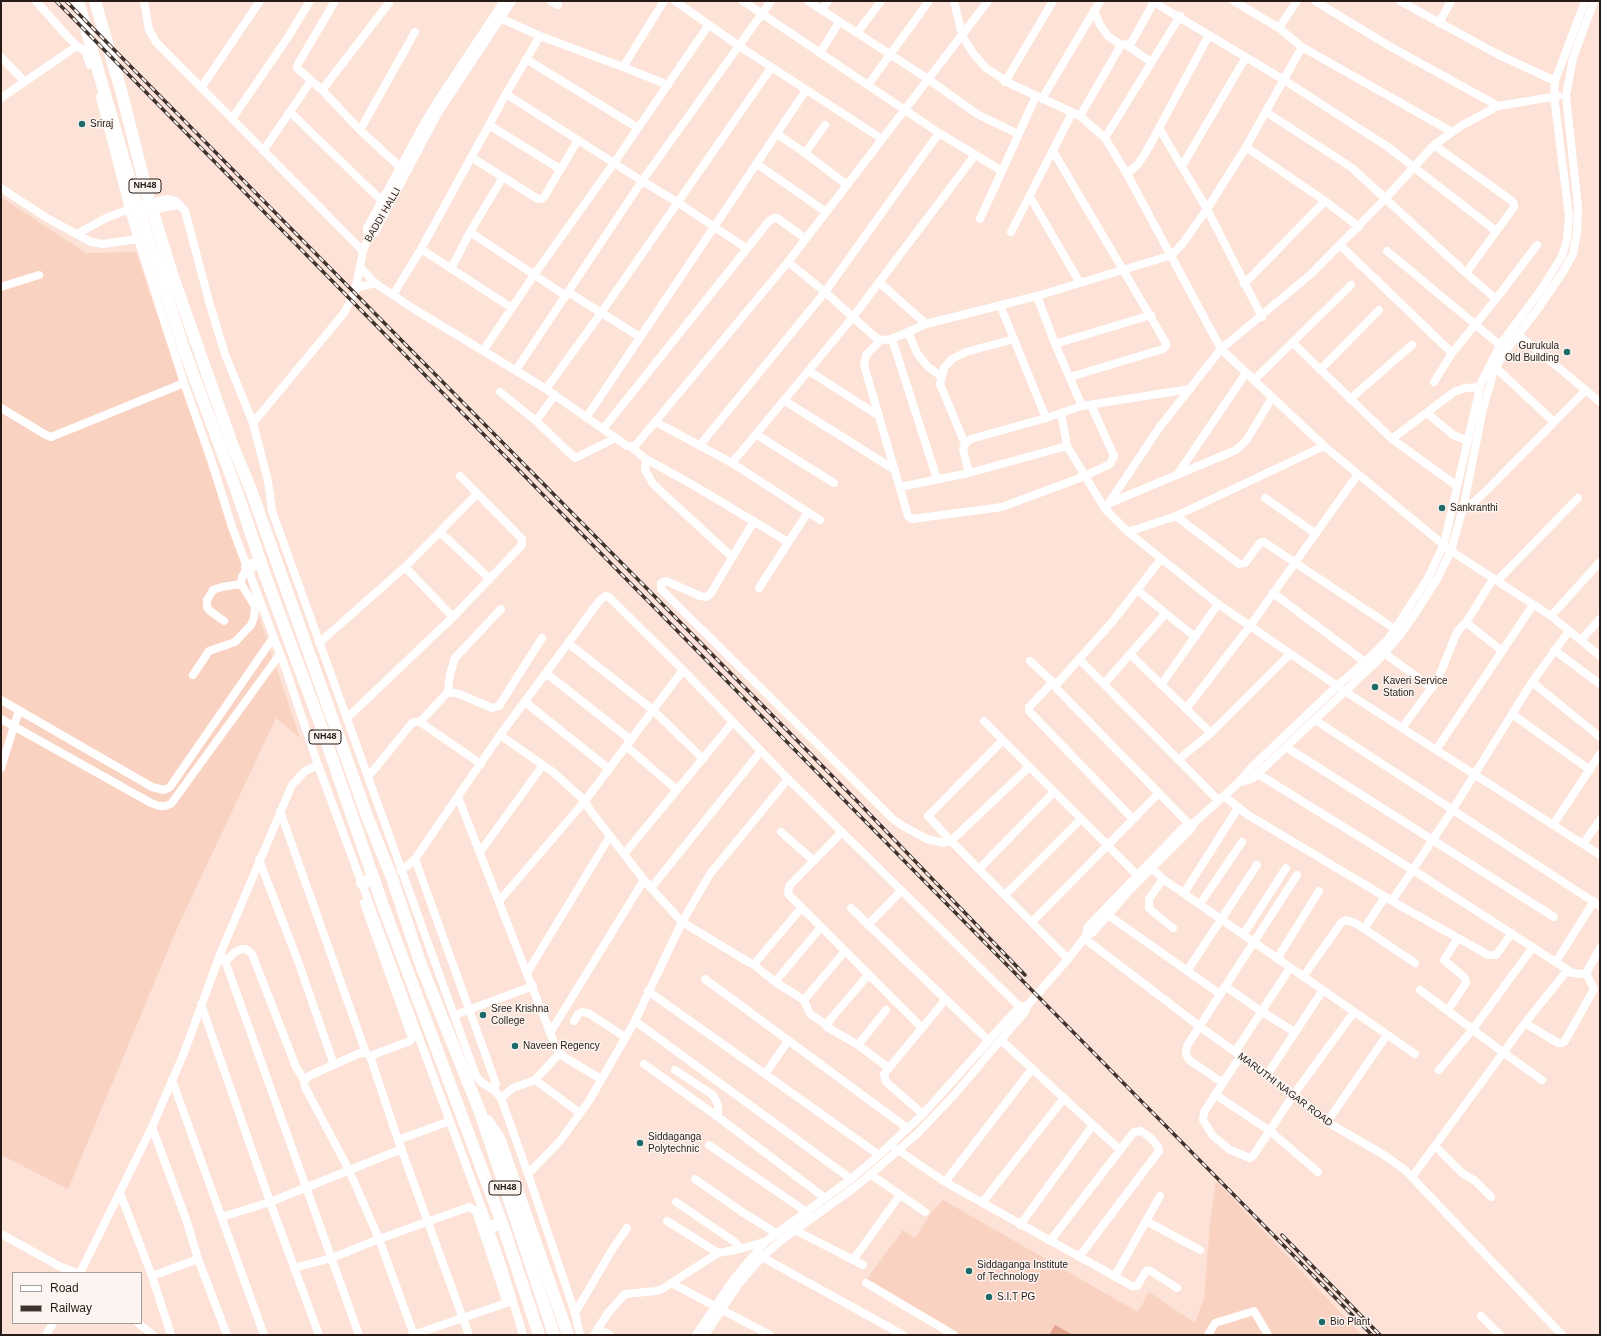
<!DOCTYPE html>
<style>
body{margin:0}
#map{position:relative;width:1601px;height:1336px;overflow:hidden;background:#fce2d7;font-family:Helvetica,sans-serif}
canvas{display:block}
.frame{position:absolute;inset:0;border:2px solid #261b16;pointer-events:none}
.legend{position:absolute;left:12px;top:1272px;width:130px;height:52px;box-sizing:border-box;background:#fbf4f1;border:1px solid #a69d99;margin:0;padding:5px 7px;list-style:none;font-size:12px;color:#261b16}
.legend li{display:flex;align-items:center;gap:8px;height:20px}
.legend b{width:20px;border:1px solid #a69d99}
</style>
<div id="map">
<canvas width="1601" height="1336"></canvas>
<div class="frame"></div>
<ul class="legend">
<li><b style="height:5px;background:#fff"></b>Road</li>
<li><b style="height:5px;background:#40332d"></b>Railway</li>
</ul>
</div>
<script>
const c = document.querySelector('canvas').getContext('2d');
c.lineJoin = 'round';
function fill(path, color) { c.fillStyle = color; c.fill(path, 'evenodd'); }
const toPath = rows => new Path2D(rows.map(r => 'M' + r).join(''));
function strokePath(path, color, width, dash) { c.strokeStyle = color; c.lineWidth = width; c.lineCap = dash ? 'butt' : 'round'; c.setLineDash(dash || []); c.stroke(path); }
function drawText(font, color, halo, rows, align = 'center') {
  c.font = font + ' Helvetica,sans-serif'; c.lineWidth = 3; c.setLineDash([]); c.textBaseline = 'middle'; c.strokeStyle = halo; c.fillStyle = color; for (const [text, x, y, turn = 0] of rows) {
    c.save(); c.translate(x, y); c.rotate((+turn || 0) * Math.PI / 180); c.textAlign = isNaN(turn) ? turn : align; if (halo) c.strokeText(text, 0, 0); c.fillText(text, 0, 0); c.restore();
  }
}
fill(toPath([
 [1,197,86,253,136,252,300,738,276,718,179,924,68,1189,1,1155],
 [1216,1181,1362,1335,947,1335,862,1285,903,1230,915,1238,933,1210,943,1200,1138,1312,1149,1292,1195,1323,1204,1298,1210,1223]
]), '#fad2c2');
fill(toPath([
 [1055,1325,1073,1335,1049,1335]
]), '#e3a68d');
strokePath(toPath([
 [36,1,66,35,77,46,85,51,90,65],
 [144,1,149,30,156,42,363,251],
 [335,1,298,64,297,68,322,90,360,130,400,167],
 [551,1,558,5],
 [675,1,739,46,882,139],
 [743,1,939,133,1002,171,1036,96],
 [808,1,928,79,977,114,1018,134],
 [954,1,962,35,973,53,986,68,1011,84,1080,116,1105,138,1127,174,1221,349,1324,446,1451,551,1551,616,1600,656],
 [1152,1,1284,80,1388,147,1496,231],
 [1234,1,1279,28,1302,47,1452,132],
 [1315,1,1391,47,1498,106],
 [1400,1,1497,54,1555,81],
 [821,10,828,1],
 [1094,10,1100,25,1108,36,1121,45],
 [500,18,540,36,623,67,668,85],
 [1439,23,1451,1],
 [1279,28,1297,1],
 [857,33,881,1],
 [1129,47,1154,2],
 [820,53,839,22],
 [1,57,25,82],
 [526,59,638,128],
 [623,67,664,1],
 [1005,82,1053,1],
 [868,85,929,1],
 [201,88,260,1],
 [322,90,389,3],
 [506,94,642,181,677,202,746,248],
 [100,97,131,217,184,383,211,459,232,527,285,667,318,765,489,1227,502,1265,523,1335],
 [1,98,77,46],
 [1042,99,1100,1],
 [290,112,382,201],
 [1266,112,1351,167,1466,273,1496,299],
 [1080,116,1121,45,1125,44,1151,62],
 [232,119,288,37,310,1],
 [489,125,560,169],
 [1159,128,1207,209,1262,317],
 [360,130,415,32],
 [777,134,805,153,847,185],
 [1105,138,1180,16],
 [1434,145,1512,201,1514,204,1514,207,1466,273],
 [1246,147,1325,201,1359,227],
 [263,151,311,81],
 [1053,151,1166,343,1166,346,1163,349,1070,377],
 [805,153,825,125],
 [471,157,538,199,541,199,544,197,578,140],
 [757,164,826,212],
 [1182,166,1246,57],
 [1127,174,1138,164,1145,154,1209,35],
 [1,188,47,218,91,242,103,244,138,239],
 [1030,197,1080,283],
 [146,204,167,199,176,201,185,211,210,305,225,354,253,423,268,481,272,511,476,1076,482,1083,494,1090,501,1098,528,1174,575,1313,580,1335],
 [148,212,166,207,180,205],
 [980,219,1002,171],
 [470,232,566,296],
 [1011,232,1072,113],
 [77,234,106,218,132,208],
 [368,238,367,228,425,122,437,102,504,1],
 [1340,245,1452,353],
 [421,249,512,308],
 [1387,251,1500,345],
 [788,262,825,292,875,337,881,340,892,339,926,324,1037,296,1172,255,1183,243,1207,209,1246,147,1302,47],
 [360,267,375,283,414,309,546,389,627,446,635,446,788,262,988,1],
 [451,269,470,232,503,177],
 [879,282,926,324],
 [1244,284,1325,201],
 [1,287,39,275],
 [355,288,375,283],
 [568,292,640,337],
 [393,295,421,249,506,94,540,36],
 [1037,296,1055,344,1082,406],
 [1000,305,1046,418],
 [1514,331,1600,402],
 [908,332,917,353,928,367,941,376],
 [892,339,937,479],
 [881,340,866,355,864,365,908,516,912,519,1002,507,1085,476,1110,464,1114,456,1091,405],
 [1293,343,1392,439,1457,486],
 [1055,344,1151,315],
 [483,351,534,275,614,163,708,26],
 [1496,368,1554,422],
 [516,370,642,181,771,1],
 [1320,370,1379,310],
 [809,371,879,416],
 [1254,380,1351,285],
 [1434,382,1452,353,1496,299,1537,245],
 [546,389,601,313,771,68],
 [500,392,536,421,575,458,616,438],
 [1350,399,1412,345],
 [785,401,895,470],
 [1,408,46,435,51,437,184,383],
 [1061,413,1067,446],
 [1427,413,1453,435,1468,441],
 [586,418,806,90],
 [536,421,555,395],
 [656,422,732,463,820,520],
 [253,423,344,313,355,292,363,251,368,238,375,232,438,113,512,1],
 [603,429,769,221,774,218,777,218,806,239],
 [757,435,834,483],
 [1392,439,1454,392,1465,388,1480,387],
 [965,444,940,384,944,368,952,359,966,352,1014,339],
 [700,445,825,292,939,133],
 [631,447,646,459,693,485,788,542],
 [646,459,645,470,653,484,732,557],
 [732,463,853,317,975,155],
 [969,473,963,450,965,444,971,439,1046,418,1082,406,1190,389],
 [1177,475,1246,373],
 [900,487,969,473,1067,446,1105,509,1128,532,1218,604,1346,692,1600,855],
 [1265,498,1316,534],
 [1110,503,1236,450,1246,441,1272,398],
 [1105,509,1159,428,1221,349,1311,274,1385,199,1434,145,1461,126,1498,106,1558,96],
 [1463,509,1474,502,1484,493,1586,390],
 [1176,516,1239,564,1245,563,1260,543,1264,542,1395,629],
 [754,521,711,593,707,597,700,596,666,581,661,583,661,589,893,819,903,826,927,839,944,843,951,841,1029,767],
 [440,532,490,579],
 [1128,532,1176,516,1324,446],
 [1161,559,1113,621,1056,685,1056,688,1189,824],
 [405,567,453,617],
 [1493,579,1467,621,1467,623,1502,651],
 [1497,581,1578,498],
 [759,588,808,512],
 [1137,590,1195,637],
 [1273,593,1365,662],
 [1551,616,1600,562],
 [224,621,210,611,207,607,207,600,213,590,222,587,241,584],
 [1581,640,1600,619],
 [319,643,405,567,477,494],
 [568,643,653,710,703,759],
 [1554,650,1600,684],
 [1384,653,1432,688],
 [1130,654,1211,733],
 [1079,659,1219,801],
 [1030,661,1056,685],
 [546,673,631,740],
 [193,675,209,651,235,642,251,625,254,618,255,606,241,584,242,577,247,568],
 [1053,682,1029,707,1029,711,1133,819],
 [1532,682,1600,737],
 [1104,684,1165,614],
 [1161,685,1218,604],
 [448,692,450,674,455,658,501,609],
 [1,700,152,787,164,790,170,787,273,638],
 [525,702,609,769],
 [1186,709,1250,626,1358,474],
 [1512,714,1590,770],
 [347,718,453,617,522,545,522,539,460,476],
 [1,719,151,803,159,806,165,806,171,804,280,654],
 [1315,720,1600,906],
 [984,721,1137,875],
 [420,722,448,692,459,694,492,708,499,706,542,638],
 [1402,728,1438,679,1457,632,1467,621],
 [500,735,553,772,585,801,590,810,644,880,682,922,750,963,753,964,755,963,798,912,803,909,922,1028],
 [1003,740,928,816,951,841,1068,959],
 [626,746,677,790],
 [1286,747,1554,917],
 [1436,750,1533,605],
 [1178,760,1211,733,1290,654],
 [1,768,19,710],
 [1258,774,1413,870,1571,972],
 [368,777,412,723,416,722,420,722,481,764],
 [1238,783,1252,779,1377,661,1401,634,1417,611,1437,579,1451,551,1464,504,1483,409,1493,374,1502,356,1540,306,1563,272,1573,254,1577,233,1578,207,1566,96,1573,58,1594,1],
 [1224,796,1248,815,1392,901,1488,955,1496,955,1512,933],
 [458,797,556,1048,564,1057,601,1079],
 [280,811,366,1053],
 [1553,825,1600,754],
 [781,832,814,861],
 [1583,844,1600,820],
 [480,852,543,765],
 [624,854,733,722],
 [415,859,496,1084,494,1090],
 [259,860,298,961,334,1065],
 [1152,868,1163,879,1415,1054],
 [979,869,1054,792],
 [401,871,415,859,500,735,600,600,605,596,609,597,683,670,788,779,1025,1012],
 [1163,879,1149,899,1149,908,1152,911,1173,928],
 [651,888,761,751],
 [1184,893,1238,808],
 [1005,895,1081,819],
 [499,901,585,801,683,670],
 [1392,901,1453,809,1532,682,1569,631],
 [364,903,412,1038,410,1041,370,1056],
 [1200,904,1242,842],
 [851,908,989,1041],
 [803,909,788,894,789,886,842,832],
 [1108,915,1220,994],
 [1032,922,1159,793],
 [868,925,901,891],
 [1364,929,1385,897],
 [1243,935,1286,868],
 [1086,936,1087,928,1103,911,1182,829,1192,823],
 [1084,938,1199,1026,1294,1094,1327,1122,1384,1155,1405,1170,1562,1335],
 [224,958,359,1335],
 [1277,959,1319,891],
 [225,962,235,952,242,949,246,949,252,954,296,1067,304,1080,305,1087,349,1170,379,1239,414,1335],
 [1556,962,1594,901],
 [753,964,775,982,804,1000,810,1014,827,1025],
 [1187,971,1257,865],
 [527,973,610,836],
 [869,974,829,1021,827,1027,858,1045,889,1068],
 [1303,977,1341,923,1346,920,1357,924,1415,963],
 [705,979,907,1128],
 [775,982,821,927],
 [1225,986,1262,1012,1295,1032],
 [1420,990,1504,1053,1542,1080],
 [648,991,879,1155],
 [804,1000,845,951],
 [201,1004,270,1202,319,1335],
 [1448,1010,1466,983,1465,978,1444,960,1458,938],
 [455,1015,533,986],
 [574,1021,578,1014,582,1012,588,1013,625,1037],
 [635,1021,851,1179],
 [1525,1023,1558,1043,1562,1043,1565,1041,1594,989,1586,973],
 [550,1033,644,880],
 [1001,1040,1120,1150],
 [858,1045,886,1010],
 [1235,1052,1290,968],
 [1241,1055,1204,1112,1203,1120,1213,1136,1230,1150,1250,1158,1253,1156,1294,1094,1354,1012],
 [644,1064,718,1117,825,1198],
 [675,1070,713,1095,718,1105,718,1117],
 [1439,1070,1473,1029,1533,947],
 [765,1074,788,1041],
 [1267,1075,1323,990],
 [172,1080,264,1335],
 [304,1080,311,1075,360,1053,366,1053,370,1056,398,1140,469,1335],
 [535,1080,580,1113],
 [1223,1083,1189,1060,1186,1054,1187,1046,1297,875],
 [1216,1095,1270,1131,1318,1172],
 [501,1098,513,1088,535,1080,560,1053],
 [923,1114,886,1082,884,1074,946,999],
 [1327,1122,1387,1035],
 [152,1127,187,1222,198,1259,227,1335],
 [398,1140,450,1121],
 [709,1145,805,1211,808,1215],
 [1435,1146,1462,1173,1474,1180,1491,1197],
 [895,1148,945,1182,1132,1286,1137,1286,1146,1271,1149,1270,1177,1288],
 [528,1174,560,1141,589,1101,635,1021,682,922,710,874,788,779],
 [870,1174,925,1212],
 [1412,1177,1525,1023,1566,972,1581,974,1586,973,1600,948],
 [695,1179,742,1212,776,1233],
 [945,1182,1032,1069],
 [120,1193,152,1276,171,1335],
 [676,1202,735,1242,740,1249],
 [982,1203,1064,1098],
 [222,1217,270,1202,402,1149],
 [667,1221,718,1253],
 [1146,1221,1200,1250],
 [1020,1225,1093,1125],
 [795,1230,863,1265],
 [1,1234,59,1266,77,1273],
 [1050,1241,1134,1132,1141,1131,1152,1139,1158,1147,1159,1151,1079,1257],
 [762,1257,903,1335],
 [853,1260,900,1195],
 [294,1268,332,1258,379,1239,469,1207,476,1211,507,1303],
 [80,1273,152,1127,184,1053,221,952,292,785,305,771,318,765],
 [152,1276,198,1259],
 [1115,1276,1160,1196],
 [671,1283,770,1335],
 [866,1283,954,1335],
 [575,1313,612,1250,627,1228],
 [1481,1316,1500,1335],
 [138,1323,153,1335],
 [599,1329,610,1335],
 [46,1335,53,1323],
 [413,1335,512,1301],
 [594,1335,608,1313,625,1294,656,1291,662,1289,718,1253,740,1249,764,1242],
 [696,1335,733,1280,765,1242,851,1179,879,1155,923,1114,1019,1007,1025,1006],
 [705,1335,738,1285,762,1257,783,1239,858,1185,917,1134,955,1094,993,1049,1025,1012,1027,1006,1068,959,1086,936,1093,932,1128,892,1191,829,1195,822,1237,784,1249,770,1337,686,1365,662,1388,639,1395,629,1428,578,1444,544,1481,383,1500,345,1541,290,1562,256,1567,240,1569,216,1554,96,1555,81,1585,1],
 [1208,1335,1215,1323,1254,1311,1268,1335]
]), '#fff', 8);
strokePath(toPath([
 [78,1,135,198,186,355,237,492,265,575,321,726,382,903,502,1223,539,1335],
 [95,1,122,94,147,193,173,277,232,444,251,490,367,816,392,878,421,965,480,1112,554,1335],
 [247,567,261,562],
 [362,883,374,879],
 [487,1121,499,1138,568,1335],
 [489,1227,502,1223]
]), '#fff', 12);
const rail = toPath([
 [56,1,1372,1335],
 [66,1,856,800,1025,975],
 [1282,1235,1380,1335]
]);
strokePath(rail, '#40332d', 3.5);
strokePath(rail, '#fbf4f1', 2, [6]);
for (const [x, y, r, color] of [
 [82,124,4,"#1d6a69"],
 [1567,352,4,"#1d6a69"],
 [1442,508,4,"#1d6a69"],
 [1375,687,4,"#1d6a69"],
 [483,1015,4,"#1d6a69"],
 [515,1046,4,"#1d6a69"],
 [640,1143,4,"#1d6a69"],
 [969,1271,4,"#1d6a69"],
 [989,1297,4,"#1d6a69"],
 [1322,1322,4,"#1d6a69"]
]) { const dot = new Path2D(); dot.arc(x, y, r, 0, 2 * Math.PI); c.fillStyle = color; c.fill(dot); strokePath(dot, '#fbf4f1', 1.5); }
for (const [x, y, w] of [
 [145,186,32],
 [325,737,32],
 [505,1188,32]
]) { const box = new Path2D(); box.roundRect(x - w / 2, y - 7, w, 14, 3); c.fillStyle = '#fbf4f1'; c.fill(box); strokePath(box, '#261b16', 1); }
drawText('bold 9px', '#261b16', null, [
 ["NH48",145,186],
 ["NH48",325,737],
 ["NH48",505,1188]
]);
drawText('10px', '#261b16', '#fbf4f1', [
 ["Sriraj",90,124],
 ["Gurukula",1559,346,"right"],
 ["Old Building",1559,358,"right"],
 ["Sankranthi",1450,508],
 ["Kaveri Service",1383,681],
 ["Station",1383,693],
 ["Sree Krishna",491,1009],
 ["College",491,1021],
 ["Naveen Regency",523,1046],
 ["Siddaganga",648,1137],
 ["Polytechnic",648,1149],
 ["Siddaganga Institute",977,1265],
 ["of Technology",977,1277],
 ["S.I.T PG",997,1297],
 ["Bio Plant",1330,1322]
], 'left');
drawText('10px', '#261b16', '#fbf4f1', [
 ["BADDI HALLI",383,215,-60],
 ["MARUTHI NAGAR ROAD",1285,1090,37]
]);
</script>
